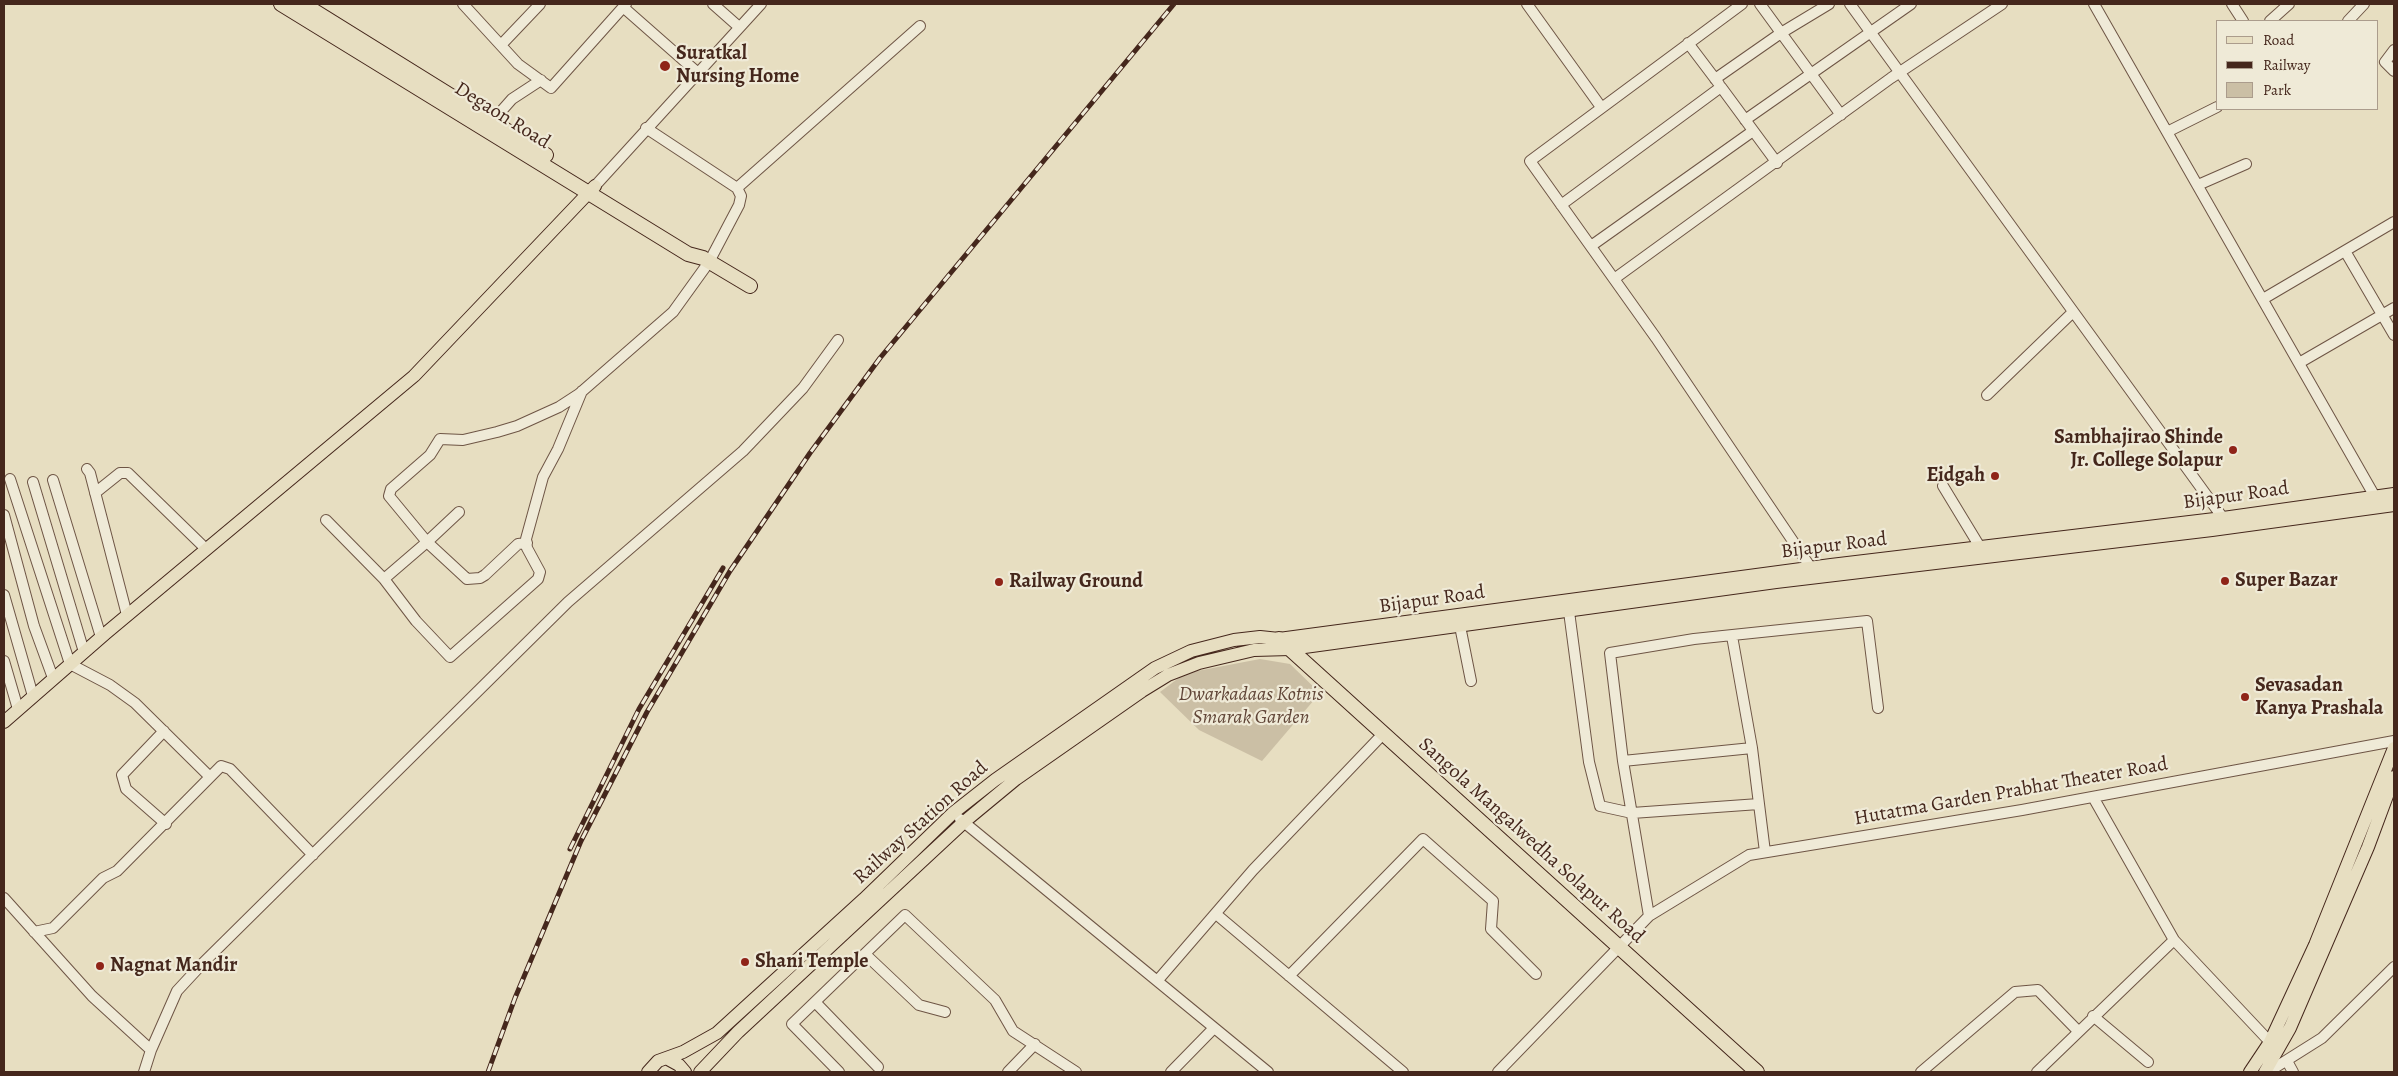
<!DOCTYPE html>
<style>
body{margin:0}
#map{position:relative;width:2398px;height:1076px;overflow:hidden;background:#e7dec1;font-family:Alegreya,serif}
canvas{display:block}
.frame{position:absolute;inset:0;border:5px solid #45271c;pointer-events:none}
.legend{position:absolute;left:2216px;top:20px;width:162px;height:90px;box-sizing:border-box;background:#efead7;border:1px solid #ab9c8c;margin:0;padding:6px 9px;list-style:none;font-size:15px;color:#45271c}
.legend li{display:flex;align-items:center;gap:10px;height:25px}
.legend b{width:25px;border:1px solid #ab9c8c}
</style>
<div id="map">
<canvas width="2398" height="1076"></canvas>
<div class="frame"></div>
<ul class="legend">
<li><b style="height:6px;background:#e7dec1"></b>Road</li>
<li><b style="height:6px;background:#45271c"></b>Railway</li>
<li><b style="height:14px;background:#cbbfa5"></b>Park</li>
</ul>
</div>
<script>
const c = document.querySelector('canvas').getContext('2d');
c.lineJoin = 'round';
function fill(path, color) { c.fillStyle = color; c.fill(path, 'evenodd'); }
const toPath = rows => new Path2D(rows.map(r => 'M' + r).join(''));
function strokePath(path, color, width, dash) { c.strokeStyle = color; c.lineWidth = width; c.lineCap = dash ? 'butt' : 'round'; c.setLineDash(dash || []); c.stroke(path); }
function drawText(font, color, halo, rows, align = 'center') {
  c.font = font + ' Alegreya,serif'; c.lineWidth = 4.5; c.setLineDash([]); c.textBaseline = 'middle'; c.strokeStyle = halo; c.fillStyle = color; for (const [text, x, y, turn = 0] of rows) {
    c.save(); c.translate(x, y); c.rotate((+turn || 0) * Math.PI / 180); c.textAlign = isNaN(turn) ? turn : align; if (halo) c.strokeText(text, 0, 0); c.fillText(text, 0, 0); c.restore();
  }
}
fill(toPath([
 [1260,659,1290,664,1320,693,1262,761,1199,730,1160,692,1180,677,1197,671]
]), '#cbbfa5');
const minor = toPath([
 [463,4,518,64,551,88,626,4],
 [713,4,739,27],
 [1527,4,1601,107],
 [1742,4,1530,161,1656,338,1811,568],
 [1760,4,1841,115],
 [1850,4,2223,518,2224,524],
 [2094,4,2378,502],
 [2232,4,2243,21],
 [623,7,698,73],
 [2270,21,2289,4],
 [2348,21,2364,4],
 [1688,43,1719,84],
 [501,45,540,4],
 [2394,50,2385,62,2394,71],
 [1715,79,1781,33,1829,4],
 [1745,120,1911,4],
 [489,125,512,99,541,80],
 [2167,132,2217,107],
 [2198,185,2246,164],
 [595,186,761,4],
 [737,188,920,26],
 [1561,205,1721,87,1777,163],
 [1591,246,1753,131],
 [2345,251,2394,335],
 [1614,279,1891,78,2002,4],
 [2263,299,2394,222],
 [2299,363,2394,308],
 [1987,395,2073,312],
 [87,469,90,473,127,615],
 [10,479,70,664,110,685,135,703,209,776],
 [53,480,101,637],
 [33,482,84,652],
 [1943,486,1980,547],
 [95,493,120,473,128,473,206,549],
 [459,512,427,542,467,579,480,578,485,575,518,544,527,543],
 [4,515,34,626,53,678],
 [326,520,384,579,427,542,389,496,391,489,430,455,440,439,463,440,497,432,517,426,559,407,579,394,673,312,709,262,739,205,741,196,737,188,646,128],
 [384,579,416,621,450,657,538,579,540,572,527,548,526,539,543,477,558,449,582,391],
 [4,595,33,696],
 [1568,604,1589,762,1600,806,1632,813,1759,804],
 [1460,626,1471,681],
 [1732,636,1752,748,1765,852],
 [4,661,18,709],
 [164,731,122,775,126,789,166,824],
 [1623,761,1752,748],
 [2093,797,2174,940,2270,1042],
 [960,819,1268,1072],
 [4,898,92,996,151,1050],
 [1216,914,1403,1072],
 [1649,916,1623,761,1610,653,1694,639,1867,621,1878,708],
 [34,932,53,928,103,878,117,871,221,766,230,769,313,855],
 [865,954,919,1005,945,1012],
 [1289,976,1423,839,1493,901,1491,929,1536,974],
 [1158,980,1253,870,1383,734],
 [815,1002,878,1067],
 [2093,1016,2148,1062],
 [2287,1061,2293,1072],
 [144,1072,151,1050,177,991,202,964,568,602,743,451,803,388,838,340],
 [839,1072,792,1024,905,915,995,1000,1013,1031,1076,1072],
 [1008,1072,1035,1044],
 [1171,1072,1214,1028],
 [1498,1072,1649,916,1749,855,2022,810,2394,741],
 [1921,1072,2015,992,2038,990,2078,1031],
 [2037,1072,2174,940],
 [2268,1072,2322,1038,2394,967]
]);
const major = toPath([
 [4,722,106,633,414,376,595,186],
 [668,1059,679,1065,685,1072],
 [648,1072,658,1061,683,1052,717,1033,864,899,953,813,995,780,1155,668,1191,651,1234,640,1260,637,1279,639,1831,565,2223,518,2394,494],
 [700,1072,738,1032,964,822,1016,779,1142,691,1168,675,1199,663,1254,650,1290,649,1776,582,2212,530,2394,505],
 [2250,1072,2270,1042,2315,945,2394,748],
 [2265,1072,2290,1028,2368,847,2394,777]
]);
const highway = toPath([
 [281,4,688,254,703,258,750,286],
 [303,4,546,155],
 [1279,639,1757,1072]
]);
strokePath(minor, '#6e5545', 12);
strokePath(major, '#45271c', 14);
strokePath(highway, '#45271c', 16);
strokePath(minor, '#efead7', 10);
strokePath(major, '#e7dec1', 12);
strokePath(highway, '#e7dec1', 14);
const rail = toPath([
 [570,849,639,709,723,568],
 [488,1072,515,998,581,841,647,712,730,571,810,453,880,358,1174,4]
]);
strokePath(rail, '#45271c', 5);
strokePath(rail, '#efead7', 3, [9]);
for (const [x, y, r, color] of [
 [665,66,6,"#8f2418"],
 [2233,450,5,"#8f2418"],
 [1995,476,5,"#8f2418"],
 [2225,581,5,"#8f2418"],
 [999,582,5,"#8f2418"],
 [2245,697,5,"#8f2418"],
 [745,962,5,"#8f2418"],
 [100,966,5,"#8f2418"]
]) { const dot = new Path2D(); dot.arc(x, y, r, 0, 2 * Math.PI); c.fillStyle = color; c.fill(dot); strokePath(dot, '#efead7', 2); }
drawText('bold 20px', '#45271c', '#efead7', [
 ["Suratkal",676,54],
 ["Nursing Home",676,77],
 ["Sambhajirao Shinde",2223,438,"right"],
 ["Jr. College Solapur",2223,461,"right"],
 ["Eidgah",1985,476,"right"],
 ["Super Bazar",2235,581],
 ["Railway Ground",1009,582],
 ["Sevasadan",2255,686],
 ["Kanya Prashala",2255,709],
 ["Shani Temple",755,962],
 ["Nagnat Mandir",110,966]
], 'left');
drawText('20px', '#45271c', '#efead7', [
 ["Degaon Road",502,116,32],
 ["Bijapur Road",2236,496,-8],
 ["Bijapur Road",1834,546,-7],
 ["Bijapur Road",1432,600,-8],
 ["Hutatma Garden Prabhat Theater Road",2011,792,-10],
 ["Railway Station Road",921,823,-42],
 ["Sangola Mangalwedha Solapur Road",1531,841,42]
]);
drawText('italic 20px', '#604537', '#efead7', [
 ["Dwarkadaas Kotnis",1251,695],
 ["Smarak Garden",1251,718]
]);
</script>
